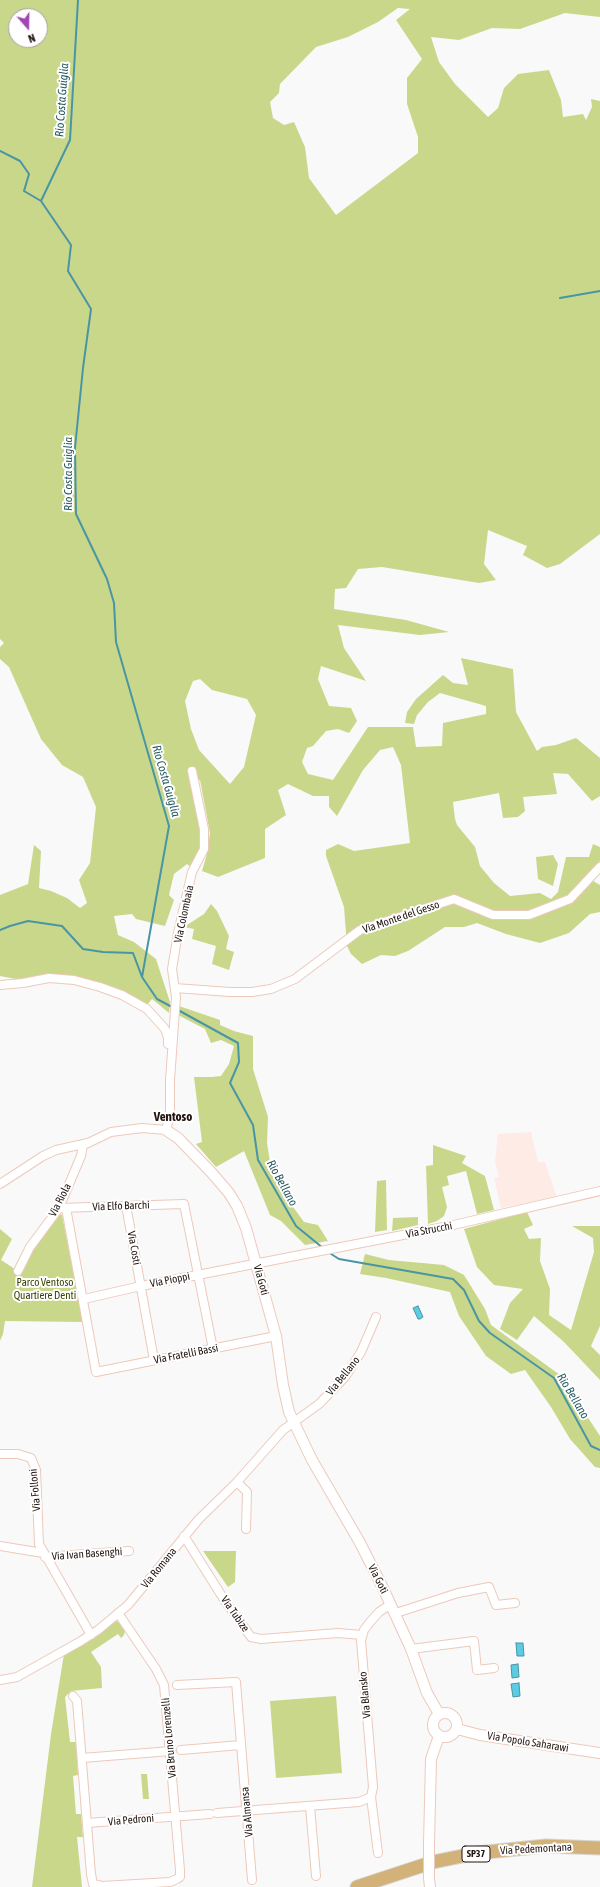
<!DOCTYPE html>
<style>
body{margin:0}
#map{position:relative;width:600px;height:1887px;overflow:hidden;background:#f9f9f9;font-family:"Asap Condensed",sans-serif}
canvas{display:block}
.north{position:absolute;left:8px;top:8px;width:40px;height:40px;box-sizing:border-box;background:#fff;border:1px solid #a7a19f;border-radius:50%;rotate:160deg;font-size:11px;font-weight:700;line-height:16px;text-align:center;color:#221510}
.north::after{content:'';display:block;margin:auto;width:14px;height:18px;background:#9f47b3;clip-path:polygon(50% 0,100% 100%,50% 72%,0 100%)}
</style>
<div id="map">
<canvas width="600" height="1887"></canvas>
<div class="north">N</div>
</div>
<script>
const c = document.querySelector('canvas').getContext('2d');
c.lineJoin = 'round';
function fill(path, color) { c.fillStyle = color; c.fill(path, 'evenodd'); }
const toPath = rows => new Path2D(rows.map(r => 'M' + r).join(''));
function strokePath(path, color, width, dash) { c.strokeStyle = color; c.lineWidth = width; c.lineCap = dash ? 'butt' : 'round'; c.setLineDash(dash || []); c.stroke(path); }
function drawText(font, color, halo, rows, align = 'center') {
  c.font = font + ' "Asap Condensed",sans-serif'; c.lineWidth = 4; c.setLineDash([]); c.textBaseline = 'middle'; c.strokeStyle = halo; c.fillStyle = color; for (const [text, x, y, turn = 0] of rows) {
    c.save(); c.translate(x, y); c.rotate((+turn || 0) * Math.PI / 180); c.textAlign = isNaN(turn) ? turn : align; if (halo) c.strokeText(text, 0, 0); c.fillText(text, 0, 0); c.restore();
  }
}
fill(toPath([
 [531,1132,538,1162,545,1162,556,1195,555,1197,501,1208,494,1178,499,1177,495,1161,498,1134]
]), '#feebe5');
fill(toPath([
 [0,0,600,0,600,17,565,13,520,29,492,28,459,40,431,37,439,62,455,84,488,117,498,108,504,88,518,74,549,70,561,100,563,117,583,114,586,120,592,107,591,99,600,101,600,534,560,564,547,568,523,555,527,546,488,530,484,564,496,580,479,583,382,567,358,569,346,588,335,589,334,609,406,620,449,632,420,635,338,625,344,648,366,681,321,666,318,679,329,706,351,708,357,721,349,733,338,729,326,731,313,746,307,748,302,762,308,774,333,780,368,727,413,727,416,747,442,746,443,723,486,714,486,706,440,693,428,702,417,715,414,724,405,723,407,712,416,699,443,675,453,683,468,685,461,658,513,669,516,712,537,751,542,747,556,745,576,738,600,758,600,796,592,801,568,774,553,773,557,794,523,797,525,811,518,817,503,818,499,793,453,802,455,819,457,825,475,847,480,866,494,883,510,896,540,893,551,899,558,892,566,857,589,857,593,844,600,847,600,861,570,895,580,895,593,881,600,885,600,912,590,914,569,933,540,943,506,934,477,923,464,927,445,927,408,951,395,956,381,955,362,964,351,954,347,946,344,907,326,856,326,850,338,844,354,851,410,843,401,765,393,747,380,750,363,770,337,816,329,807,329,796,313,796,288,784,278,790,286,815,265,829,265,858,218,877,202,871,207,854,210,833,200,780,192,783,202,830,199,851,193,869,187,864,174,874,169,895,174,900,165,926,136,919,132,914,114,916,118,935,134,942,156,959,170,1002,169,1013,152,999,147,1005,102,984,21,980,0,976,0,895,28,884,34,845,41,851,39,888,51,891,67,898,80,908,87,903,79,880,90,863,96,807,83,777,62,765,41,739,9,667,0,659,0,647,4,643,0,639],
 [398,8,410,9,396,20,422,59,407,78,407,104,418,137,418,153,336,215,309,178,305,147,294,122,284,125,273,118,270,102,279,93,280,84,316,47,348,37,378,22],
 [16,16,40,16,40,40,16,40],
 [200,679,212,690,247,699,256,715,244,767,230,784,199,750,191,729,185,701,193,681],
 [553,855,558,864,553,886,538,879,536,857],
 [211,904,217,911,229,936,226,949,234,952,229,970,212,964,216,946,192,939,194,929,184,927,204,914],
 [179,1006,220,1020,220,1025,234,1031,253,1036,253,1069,268,1117,267,1143,270,1162,288,1200,304,1222,318,1225,328,1241,305,1245,281,1221,270,1215,244,1151,216,1167,196,1144,202,1142,194,1077,212,1077,221,1076,229,1064,234,1046,221,1040,211,1043,205,1029,178,1015],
 [433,1145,466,1156,462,1163,485,1176,494,1210,477,1214,466,1171,447,1176,449,1185,442,1187,447,1207,444,1216,437,1221,428,1224,426,1166,433,1165],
 [386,1180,387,1230,375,1232,377,1181],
 [527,1212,533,1225,524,1229,529,1239,541,1238,540,1261,550,1289,549,1315,571,1330,594,1252,593,1238,572,1226,600,1226,600,1326,591,1346,600,1355,600,1380,564,1342,534,1316,517,1340,500,1329,510,1303,523,1289,494,1285,477,1267,464,1229],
 [55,1213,62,1215,83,1322,5,1321,3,1334,0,1341,0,1229,12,1239,1,1260,18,1271],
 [418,1217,418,1225,392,1231,393,1218],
 [365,1254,389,1260,444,1265,464,1275,485,1309,491,1325,560,1375,600,1436,600,1468,595,1467,570,1439,551,1407,525,1370,511,1374,486,1356,459,1316,450,1292,386,1278,360,1274],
 [203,1551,236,1551,235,1582,228,1587],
 [115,1621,120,1622,125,1631,124,1635,121,1638,118,1634,91,1652,101,1667,102,1688,71,1691,65,1697,70,1742,76,1742,78,1775,73,1776,76,1814,81,1814,83,1837,77,1837,82,1887,32,1887,51,1734,64,1654,102,1632],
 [336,1696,342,1773,276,1778,270,1701],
 [141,1774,147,1774,149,1799,143,1799]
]), '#c9d78b');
const water = toPath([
 [418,1306,423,1317,420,1319,418,1319,413,1308,418,1306],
 [516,1643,523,1643,524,1656,517,1656,516,1643],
 [518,1664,519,1677,512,1678,511,1665,518,1664],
 [519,1683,520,1696,513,1697,511,1684,519,1683]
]);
fill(water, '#5bcce4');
strokePath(water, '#4a95a4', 1);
strokePath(toPath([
 [78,0,70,140,41,201,71,245,68,271,91,309,83,368,75,448,76,514,107,579,114,603,116,642,169,826,142,977],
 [0,151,20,161,29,174,24,191,41,201],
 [560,298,600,291],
 [0,930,10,926,28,921,62,926,83,949,103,952,133,953,142,977,157,999,172,1007],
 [178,1010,238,1043,239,1062,230,1083,253,1125,258,1160,296,1226,323,1248],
 [328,1252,339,1259,453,1279,464,1290,479,1321,490,1333,554,1378,591,1446,600,1450]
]), '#4a95a4', 2);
const minor = toPath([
 [0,985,23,983,49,978,74,980,100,987,122,995,147,1009,165,1029,168,1038,168,1044],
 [175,988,230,992,252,992,271,989,295,979,360,930,454,899,493,915,529,915,570,899,600,867],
 [0,1184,43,1156,56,1150,88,1143,111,1132,142,1128,166,1130,170,1116,170,1080,176,997,172,969,178,933,192,872,204,849,204,829,192,771],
 [126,1205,154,1360],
 [59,1208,184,1204,213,1349],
 [66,1208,96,1372,276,1336],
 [18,1271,30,1247,59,1208,81,1156,83,1145],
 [84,1299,141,1286,449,1226,600,1191],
 [0,1454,18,1454,31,1458,36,1470,39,1544,91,1635],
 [237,1482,247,1492,246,1529],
 [184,1536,225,1601,251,1637,261,1639,338,1633,362,1635],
 [0,1546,43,1553],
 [45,1557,129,1551],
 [396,1613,458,1593,489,1587,496,1605,515,1603],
 [411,1649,474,1641,477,1670,494,1668],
 [0,1680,17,1677,81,1641,98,1630,128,1605,199,1519,237,1482,283,1430,319,1404,345,1377,361,1352,376,1317],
 [177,1685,236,1682,252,1880],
 [73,1696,77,1701,91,1874,93,1884,102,1886,170,1882,177,1879,180,1877,180,1870,164,1685,156,1669,118,1613],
 [181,1750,241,1745],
 [82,1758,171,1751],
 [310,1806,316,1876],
 [217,1813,359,1802,371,1797],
 [87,1823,210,1814],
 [378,1853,371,1797,373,1787,361,1640,364,1630,370,1622,379,1612,391,1604]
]);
const tertiary = toPath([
 [166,1130,178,1138,211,1172,229,1193,237,1206,246,1228,276,1336,283,1385,289,1412,312,1460,359,1541,383,1588,411,1649,427,1693,439,1714],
 '433 1725a12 12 0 1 1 24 0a12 12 0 1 1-24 0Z',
 [457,1729,480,1735,600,1753],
 [429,1844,431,1759,439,1736],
 [429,1878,430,1887]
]);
const primary = toPath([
 [357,1887,433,1862,477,1853,546,1846,600,1848]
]);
strokePath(minor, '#edc9bb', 10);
strokePath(tertiary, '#edc9bb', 12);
strokePath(primary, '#d7d5d4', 15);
strokePath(minor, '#fff', 8);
strokePath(tertiary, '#fff', 10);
strokePath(primary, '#d3b27a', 13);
const tertiaryBridge = toPath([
 [429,1878,429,1844]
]);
strokePath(tertiaryBridge, '#edc9bb', 12, []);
strokePath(tertiaryBridge, '#fff', 10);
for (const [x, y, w] of [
 [476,1854,28]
]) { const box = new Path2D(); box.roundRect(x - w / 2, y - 8, w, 16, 3); c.fillStyle = '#fff'; c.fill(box); strokePath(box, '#221510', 1); }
drawText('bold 10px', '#221510', null, [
 ["SP37",476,1854]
]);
drawText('11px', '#221510', '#fff', [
 ["Via Colombaia",184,914,-78],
 ["Via Monte del Gesso",401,917,-19],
 ["Via Riola",60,1200,-63],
 ["Via Elfo Barchi",121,1206,-2],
 ["Via Strucchi",429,1230,-11],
 ["Via Costi",134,1248,80],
 ["Via Pioppi",170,1280,-11],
 ["Via Goti",261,1280,75],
 ["Via Fratelli Bassi",186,1354,-11],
 ["Via Bellano",343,1376,-51],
 ["Via Folloni",35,1490,-95],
 ["Via Ivan Basenghi",87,1554,-4],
 ["Via Romana",159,1568,-51],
 ["Via Goti",378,1579,63],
 ["Via Tubize",235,1614,55],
 ["Via Blansko",365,1695,-95],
 ["Via Bruno Lorenzelli",169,1738,-95],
 ["Via Popolo Saharawi",528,1742,9],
 ["Via Almansa",247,1812,-95],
 ["Via Pedroni",131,1820,-5],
 ["Via Pedemontana",536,1849,-3]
]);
drawText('11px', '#394100', '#fff', [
 ["Parco Ventoso",45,1283],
 ["Quartiere Denti",45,1296]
]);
drawText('italic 12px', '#275862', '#fff', [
 ["Rio Costa Guiglia",62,100,-86],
 ["Rio Costa Guiglia",68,474,-90],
 ["Rio Costa Guiglia",166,781,74],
 ["Rio Bellano",282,1183,61],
 ["Rio Bellano",573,1396,59]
]);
drawText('bold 13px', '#221510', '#fff', [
 ["Ventoso",173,1117]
]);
</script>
